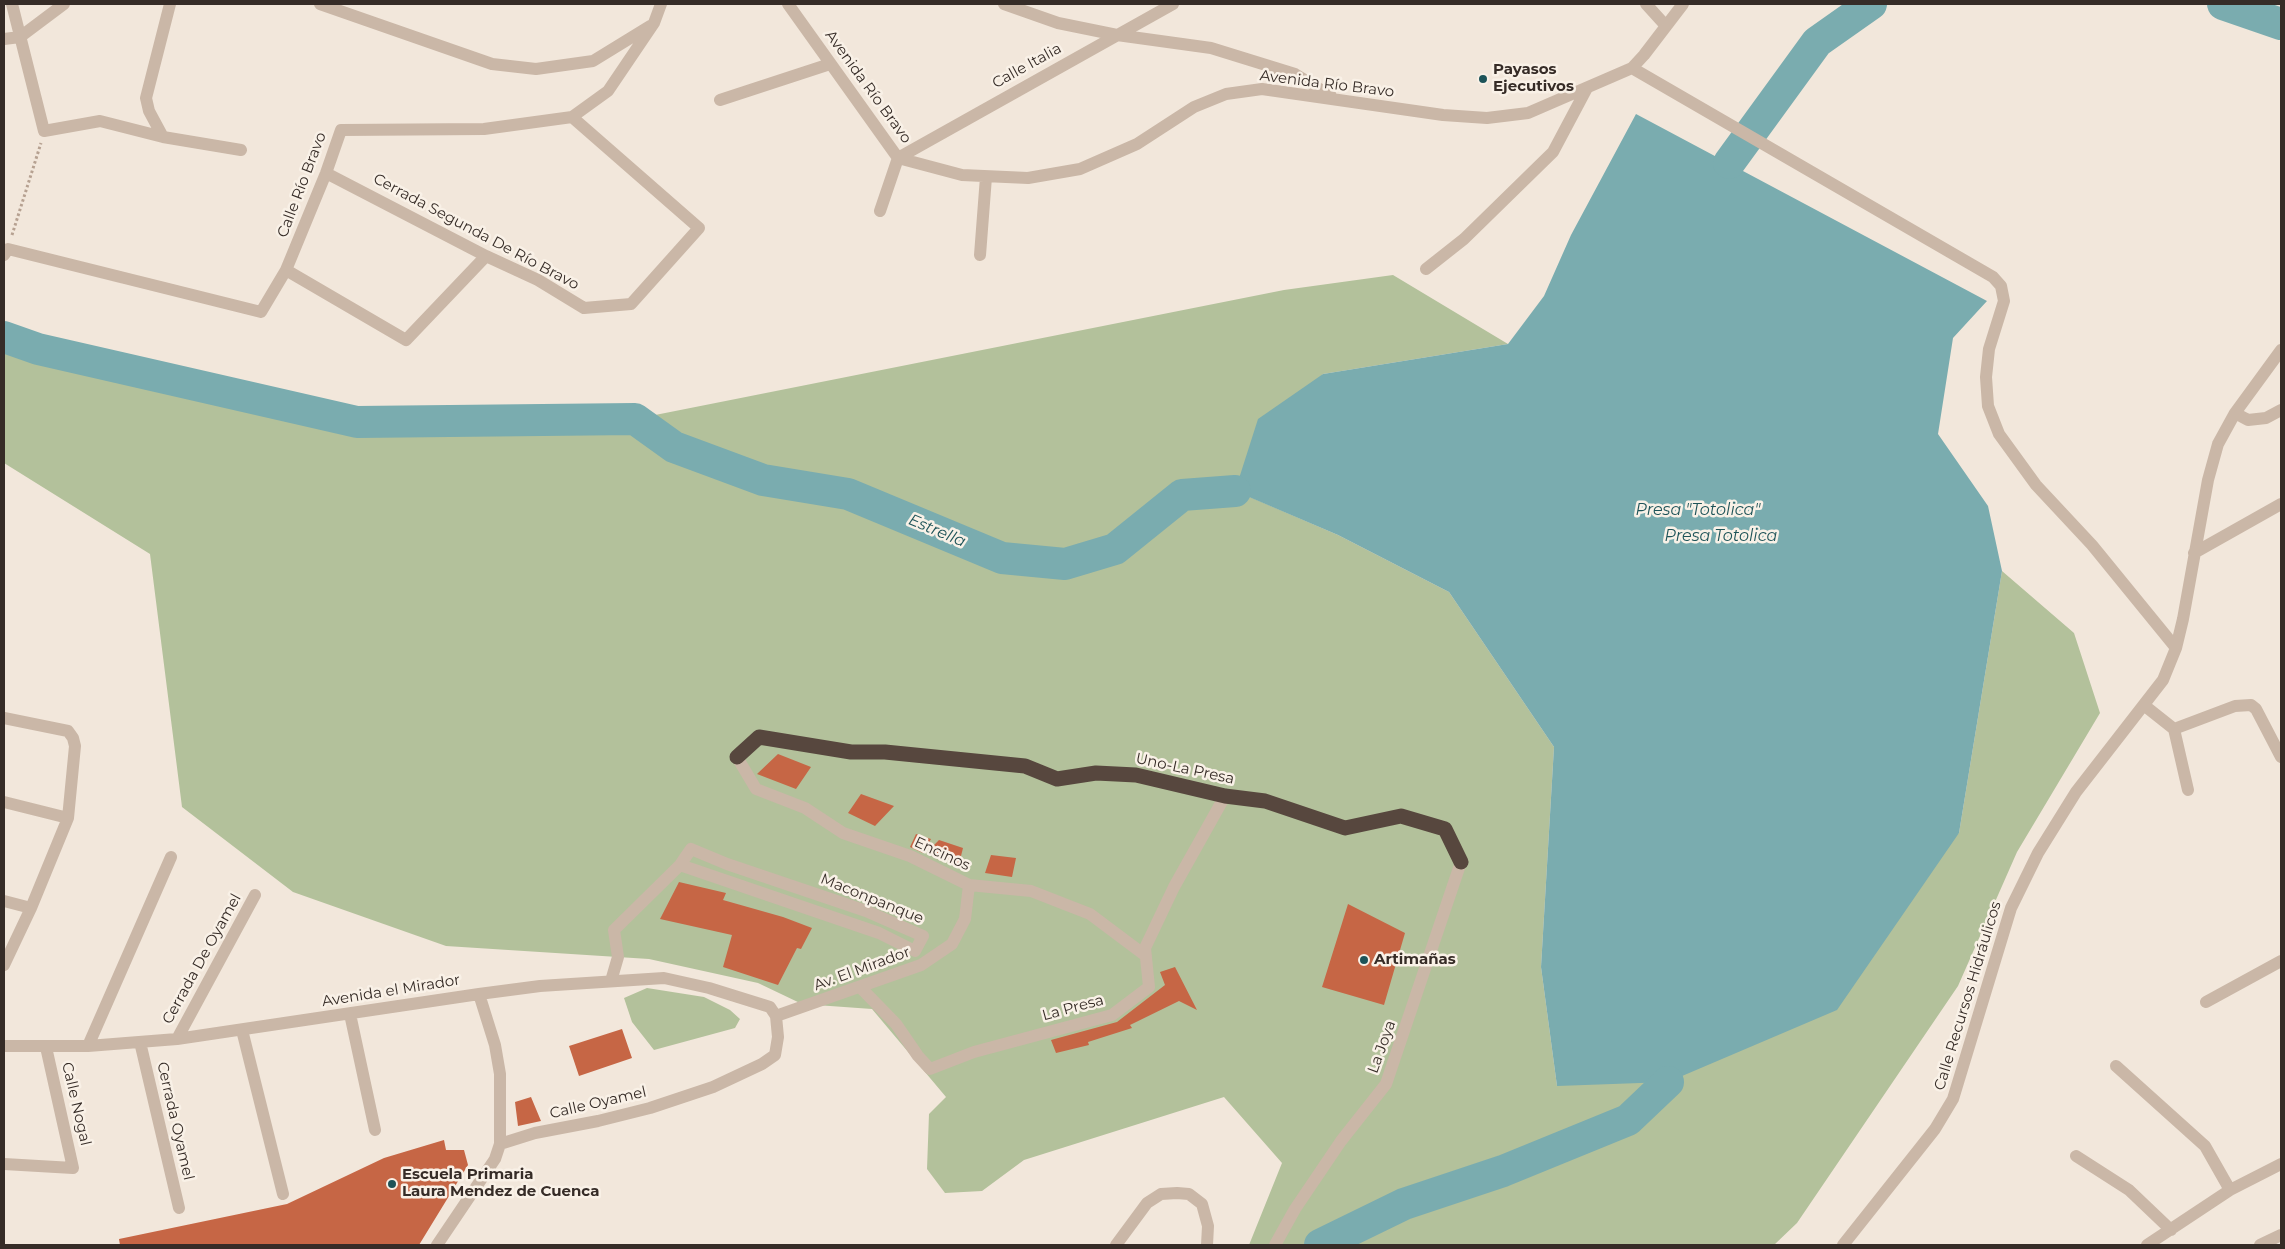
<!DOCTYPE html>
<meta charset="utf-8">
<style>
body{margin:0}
#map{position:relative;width:2285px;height:1249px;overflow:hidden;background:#f2e7db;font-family:Montserrat,sans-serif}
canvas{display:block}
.frame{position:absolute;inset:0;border:5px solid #362c27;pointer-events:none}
</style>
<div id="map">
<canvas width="2285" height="1249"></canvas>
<div class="frame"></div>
</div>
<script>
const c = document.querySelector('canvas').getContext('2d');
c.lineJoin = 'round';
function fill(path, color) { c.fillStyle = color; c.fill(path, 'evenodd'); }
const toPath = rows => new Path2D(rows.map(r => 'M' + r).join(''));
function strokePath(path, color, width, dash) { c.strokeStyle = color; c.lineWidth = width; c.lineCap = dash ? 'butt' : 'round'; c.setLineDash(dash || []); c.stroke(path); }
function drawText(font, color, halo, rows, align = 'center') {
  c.font = font + ' Montserrat,sans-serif'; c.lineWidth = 5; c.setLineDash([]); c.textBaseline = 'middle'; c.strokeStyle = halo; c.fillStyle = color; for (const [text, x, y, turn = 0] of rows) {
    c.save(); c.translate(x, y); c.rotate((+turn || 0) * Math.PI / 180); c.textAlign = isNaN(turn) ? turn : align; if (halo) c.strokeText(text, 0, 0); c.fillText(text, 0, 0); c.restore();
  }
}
fill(toPath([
 [1393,275,1508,344,1323,374,1236,491,1338,535,1449,592,1554,747,1541,967,1557,1086,1959,833,2002,571,2074,633,2100,713,2017,852,1958,986,1797,1223,1774,1245,1249,1245,1282,1163,1224,1097,1024,1160,982,1191,945,1193,927,1169,929,1114,946,1097,872,1009,802,1004,758,983,649,959,446,946,293,892,182,807,150,554,4,463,4,337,38,349,357,422,635,419,1284,290],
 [647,988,704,997,730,1010,740,1019,735,1028,654,1050,632,1022,624,998]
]), '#b3c19b');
fill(toPath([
 [1636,114,1987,301,1953,338,1938,434,1988,506,2002,571,1959,833,1837,1010,1668,1082,1557,1086,1541,967,1554,747,1449,592,1338,535,1235,491,1258,419,1323,374,1508,344,1544,296,1571,235]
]), '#7aacaf');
strokePath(toPath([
 [2223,4,2281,24],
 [1729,163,1817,42,1871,4],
 [4,337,38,349,357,422,635,419,674,447,763,480,848,494,1002,558,1065,564,1115,549,1182,495,1235,491],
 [1320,1245,1404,1204,1503,1171,1628,1120,1668,1082]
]), '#7aacaf', 32);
fill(toPath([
 [778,754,811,767,796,789,757,774],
 [861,794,894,806,875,826,848,813],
 [916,834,931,839,923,853,910,847],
 [939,840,963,848,959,864,928,851],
 [991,855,1016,858,1012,877,985,873],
 [679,882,726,893,723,900,783,917,812,928,801,949,797,948,778,985,723,967,732,935,660,919],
 [1348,904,1405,933,1384,1005,1322,987],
 [1175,967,1197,1010,1179,1001,1130,1025,1132,1028,1088,1042,1089,1045,1056,1053,1051,1040,1117,1022,1165,985,1160,972],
 [622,1029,632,1058,579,1076,569,1046],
 [531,1097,541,1121,518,1126,515,1102],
 [444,1140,446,1150,464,1150,468,1165,419,1245,120,1245,119,1239,287,1204,384,1158]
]), '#c66645');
strokePath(toPath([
 [12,235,41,143]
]), '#b6a191', 3, [2.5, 2.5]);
strokePath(toPath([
 [12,4,44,131,100,121,163,137,241,150],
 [320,4,492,64,536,69,593,61,650,26],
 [788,4,898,158,962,175,1028,178,1080,169,1137,144,1194,107,1226,94,1262,89,1443,115,1487,118,1528,113,1632,68,1644,55,1683,4],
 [1004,4,1058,23,1117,35,1211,48,1295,74,1331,96],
 [1646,4,1666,26],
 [4,39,20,37,64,4],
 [1632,68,1993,277,2001,286,2004,301,1989,349,1986,377,1988,406,1999,434,2036,485,2092,545,2176,648],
 [720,100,830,64],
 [163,137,149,111,146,98,170,4],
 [898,158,1173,4],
 [326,173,486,256,538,280,584,308,631,304,699,228,572,117],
 [880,211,898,158],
 [4,255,8,249,261,312,286,270,326,173,341,130,484,129,572,117,608,91,654,23,661,4],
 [980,255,986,177],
 [1426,269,1464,239,1553,152,1587,88],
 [286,270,406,340,486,256],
 [2235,413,2248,420,2266,418,2281,410],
 [2194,553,2281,504],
 [2145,706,2174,729,2235,706,2251,705,2256,709,2281,757],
 [4,718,68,731,73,738,75,746,68,818,31,908,4,965],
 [2174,729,2188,790],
 [737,757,756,789,805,808,843,833,910,856,969,885,1031,891,1090,914,1146,956],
 [4,802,68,818],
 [4,901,31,908],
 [611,981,618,957,614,930,680,865,691,849,727,864,866,911,923,936,915,951,879,933,680,865],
 [860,987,896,1024,918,1056,930,1069,974,1052,1112,1015,1149,987,1145,948,1174,887,1225,796],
 [479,994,495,1045,500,1074,500,1144],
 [2206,1002,2281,961],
 [350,1014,375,1130],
 [776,1016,921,965,952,944,965,919,969,885],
 [242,1030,283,1194],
 [177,1039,255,895],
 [140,1042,179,1208],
 [4,1046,88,1046,177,1039,479,994,540,986,664,978,709,988,770,1007,776,1016,778,1037,775,1055,762,1064,713,1087,650,1108,598,1121,535,1133,500,1144,495,1159,437,1245],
 [88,1046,171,857],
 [2116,1066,2205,1146,2230,1190],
 [2076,1156,2129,1190,2171,1230],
 [4,1164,73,1168,46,1047],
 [1116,1245,1147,1203,1161,1194,1177,1193,1189,1194,1202,1204,1208,1226,1207,1245],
 [1275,1245,1295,1209,1341,1141,1386,1084,1461,862],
 [1843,1245,1935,1129,1953,1099,2011,908,2038,853,2076,792,2163,680,2176,648,2183,619,2208,480,2218,444,2235,413,2281,350],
 [2147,1245,2230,1190,2281,1164],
 [2260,1245,2281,1235]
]), '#cab7a7', 12);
strokePath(toPath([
 [737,757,759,737,851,752,885,752,1025,766,1057,779,1096,773,1136,775,1225,796,1265,801,1345,828,1401,816,1445,829,1461,862]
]), '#57473e', 15);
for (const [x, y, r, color] of [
 [1483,79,5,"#1d5358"],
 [1364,960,5,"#1d5358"],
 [392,1184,5,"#1d5358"]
]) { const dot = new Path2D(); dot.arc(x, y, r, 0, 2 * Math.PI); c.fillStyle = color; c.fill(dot); strokePath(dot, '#f9f1e7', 2); }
drawText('15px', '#362c27', '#f9f1e7', [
 ["Calle Italia",1027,66,-29],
 ["Avenida Río Bravo",1327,84,7],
 ["Avenida Río Bravo",868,87,54],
 ["Calle Río Bravo",302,185,-69],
 ["Cerrada Segunda De Río Bravo",476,232,28],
 ["Uno-La Presa",1185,769,12],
 ["Encinos",942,854,25],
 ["Maconpanque",872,899,22],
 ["Cerrada De Oyamel",202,959,-61],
 ["Av. El Mirador",862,969,-20],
 ["Avenida el Mirador",391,991,-9],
 ["Calle Recursos Hidráulicos",1968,996,-73],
 ["La Presa",1073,1008,-15],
 ["La Joya",1382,1047,-70],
 ["Calle Oyamel",598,1103,-13],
 ["Calle Nogal",76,1104,77],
 ["Cerrada Oyamel",175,1121,77]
]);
drawText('bold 15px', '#362c27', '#f9f1e7', [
 ["Payasos",1493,70],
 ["Ejecutivos",1493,87],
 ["Artimañas",1374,960],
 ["Escuela Primaria",402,1175],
 ["Laura Mendez de Cuenca",402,1192]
], 'left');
drawText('italic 16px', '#1d5358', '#f9f1e7', [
 ["Presa \"Totolica\"",1698,510],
 ["Estrella",937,531,23],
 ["Presa Totolica",1721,536]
]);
</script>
